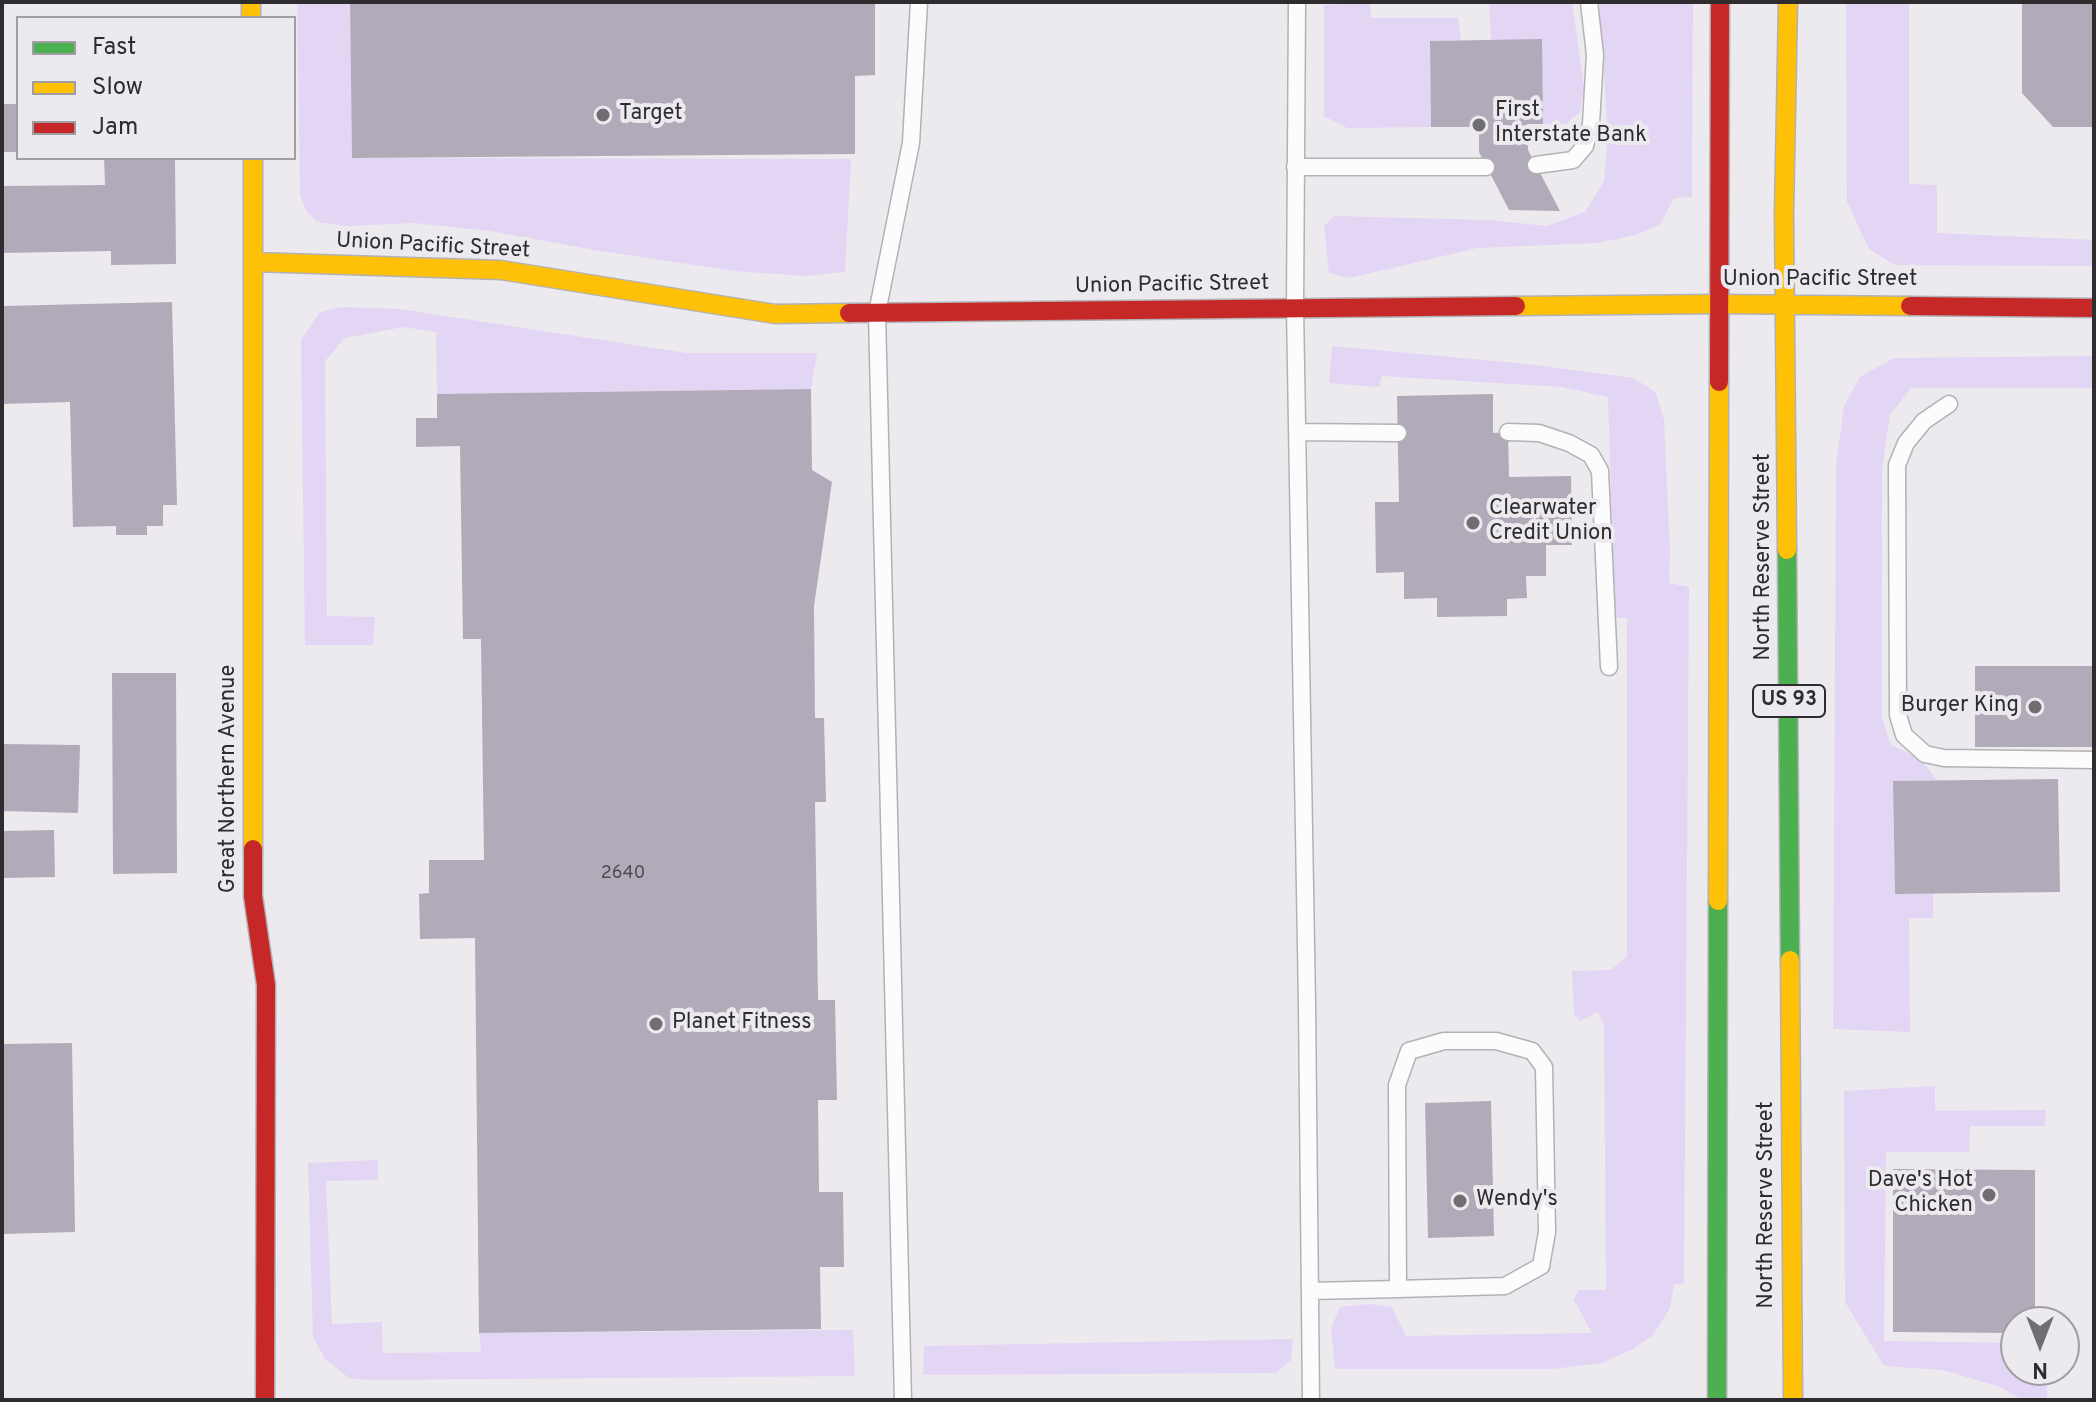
<!DOCTYPE html>
<style>
body{margin:0}
#map{position:relative;width:2096px;height:1402px;overflow:hidden;background:#eceaee;font-family:Overpass,sans-serif}
canvas{display:block}
.frame{position:absolute;inset:0;border:4px solid #2e2c2f;pointer-events:none}
.legend{position:absolute;left:16px;top:16px;width:280px;height:144px;box-sizing:border-box;background:#ece9ef;border:2px solid #a09da2;margin:0;padding:10px 14px;list-style:none;font-size:24px;color:#2e2c2f}
.legend li{display:flex;align-items:center;gap:16px;height:40px}
.legend b{width:40px;border:2px solid #a09da2}
.north{position:absolute;left:2000px;top:1306px;width:80px;height:80px;box-sizing:border-box;background:#ece9ef;border:2px solid #a09da2;border-radius:50%;rotate:180deg;font-size:22px;font-weight:700;line-height:32px;text-align:center;color:#2e2c2f}
.north::after{content:'';display:block;margin:auto;width:28px;height:36px;background:#706e72;clip-path:polygon(50% 0,100% 100%,50% 72%,0 100%)}
</style>
<div id="map">
<canvas width="2096" height="1402"></canvas>
<div class="frame"></div>
<ul class="legend">
<li><b style="height:10px;background:#4caf50"></b>Fast</li>
<li><b style="height:10px;background:#ffc107"></b>Slow</li>
<li><b style="height:10px;background:#c62828"></b>Jam</li>
</ul>
<div class="north">N</div>
</div>
<script>
const c = document.querySelector('canvas').getContext('2d');
c.lineJoin = 'round';
function fill(path, color) { c.fillStyle = color; c.fill(path, 'evenodd'); }
const toPath = rows => new Path2D(rows.map(r => 'M' + r).join(''));
function strokePath(path, color, width, dash) { c.strokeStyle = color; c.lineWidth = width; c.lineCap = dash ? 'butt' : 'round'; c.setLineDash(dash || []); c.stroke(path); }
function drawText(font, color, halo, rows, align = 'center') {
  c.font = font + ' Overpass,sans-serif'; c.lineWidth = 8; c.setLineDash([]); c.textBaseline = 'middle'; c.strokeStyle = halo; c.fillStyle = color; for (const [text, x, y, turn = 0] of rows) {
    c.save(); c.translate(x, y); c.rotate((+turn || 0) * Math.PI / 180); c.textAlign = isNaN(turn) ? turn : align; if (halo) c.strokeText(text, 0, 0); c.fillText(text, 0, 0); c.restore();
  }
}
fill(toPath([
 [297,2,350,2,352,158,851,159,845,272,805,276,735,271,594,250,490,231,414,223,345,226,317,222,306,211,300,195],
 [1489,2,1572,2,1584,87,1580,112,1566,124,1543,124,1491,40],
 [1599,2,1693,2,1692,197,1674,198,1660,224,1636,235,1597,243,1477,248,1350,278,1329,273,1324,226,1334,216,1489,220,1547,226,1585,212,1604,181,1608,137],
 [1846,2,1909,2,1909,184,1937,185,1937,233,2094,240,2094,266,1895,265,1869,249,1847,202],
 [1370,3,1371,18,1458,18,1461,40,1430,41,1431,127,1347,128,1324,116,1324,5],
 [341,307,399,309,687,353,817,353,811,389,437,394,436,332,403,327,345,338,325,361,327,616,375,617,373,645,305,645,301,340,320,312],
 [1332,346,1527,364,1634,378,1656,393,1664,420,1670,552,1669,583,1689,587,1684,1283,1674,1285,1670,1308,1653,1335,1633,1349,1602,1363,1553,1369,1335,1369,1331,1328,1340,1307,1369,1304,1392,1307,1406,1336,1592,1333,1574,1300,1578,1290,1606,1290,1604,1026,1598,1012,1580,1021,1574,1014,1572,971,1611,970,1627,956,1627,618,1615,618,1608,397,1562,387,1382,376,1379,387,1329,383],
 [2094,356,2094,388,1911,388,1890,415,1882,470,1882,718,1891,745,1919,758,1937,780,1893,781,1895,894,1933,893,1933,918,1909,918,1910,1032,1833,1029,1836,465,1844,406,1860,377,1894,358],
 [1935,1086,1935,1111,2046,1110,2045,1126,1970,1126,1969,1152,1886,1152,1884,1341,2013,1343,2013,1367,2016,1370,2047,1370,2047,1400,2023,1400,2000,1387,1943,1370,1884,1366,1845,1302,1844,1091],
 [378,1160,378,1180,326,1181,332,1324,382,1322,383,1353,481,1352,479,1333,853,1330,855,1376,369,1380,349,1378,325,1359,313,1337,308,1163],
 [1293,1339,1291,1360,1275,1373,923,1375,924,1346]
]), '#e3d5f4');
fill(toPath([
 [350,2,875,2,875,75,855,76,855,154,352,158],
 [2022,2,2094,2,2094,127,2053,127,2022,93],
 [1542,39,1543,124,1527,124,1528,150,1560,211,1509,210,1479,152,1479,127,1431,127,1430,41],
 [2,104,18,104,18,152,2,152],
 [104,158,175,158,176,264,111,265,111,251,2,253,2,186,105,185],
 [172,302,177,505,163,505,163,526,147,526,147,535,116,535,116,526,73,527,70,402,2,404,2,306],
 [811,389,812,470,832,482,814,606,815,718,824,718,826,802,815,802,818,1000,835,1000,837,1100,818,1100,819,1192,843,1192,844,1267,820,1267,821,1329,479,1333,475,938,420,939,419,894,429,893,429,860,484,860,481,639,463,639,460,446,416,447,416,418,437,418,437,394],
 [1493,394,1493,433,1508,432,1509,477,1571,476,1572,545,1546,545,1546,576,1526,576,1527,598,1507,599,1507,616,1437,617,1437,598,1404,599,1404,572,1376,573,1375,502,1399,502,1397,396],
 [1975,666,2094,666,2094,747,1975,747],
 [112,673,176,673,177,873,113,874],
 [2,744,80,745,78,813,2,811],
 [2058,779,2060,892,1895,894,1893,781],
 [54,830,55,877,2,878,2,831],
 [72,1043,75,1232,2,1234,2,1044],
 [1491,1101,1494,1236,1428,1238,1425,1103],
 [1893,1169,2035,1170,2035,1322,2016,1322,2016,1333,1893,1332]
]), '#b1aab8');
const lane = toPath([
 [1297,2,1295,308,1307,1005,1311,1400],
 [1536,165,1573,160,1585,146,1591,124,1595,55,1589,2],
 [1295,167,1486,167],
 [1949,404,1924,421,1906,443,1897,465,1898,715,1904,735,1925,754,1944,758,2094,760],
 [1297,432,1398,433],
 [1508,432,1539,433,1569,443,1591,455,1600,471,1609,667],
 [1310,1291,1398,1289,1505,1286,1541,1266,1547,1232,1544,1067,1532,1051,1496,1041,1444,1041,1409,1051,1397,1085,1398,1289],
 [903,1400,877,313,911,143,919,2]
]);
const fast = toPath([
 [1787,550,1790,960],
 [1717,1400,1718,901]
]);
const slow = toPath([
 [251,2,251,18],
 [253,158,253,849],
 [254,262,501,270,775,314,849,313],
 [1516,306,1719,304,1910,306],
 [1787,550,1784,214,1788,2],
 [1718,901,1719,382],
 [1790,960,1793,1400]
]);
const jam = toPath([
 [1910,306,2094,308],
 [849,313,1516,306],
 [1719,382,1720,2],
 [253,849,253,896,266,985,265,1400]
]);
strokePath(lane, '#b2b1b4', 19);
strokePath(fast, '#b2b1b4', 21);
strokePath(slow, '#b2b1b4', 21);
strokePath(jam, '#b2b1b4', 21);
strokePath(lane, '#fcfcfc', 16);
strokePath(fast, '#4caf50', 18);
strokePath(slow, '#ffc107', 18);
strokePath(jam, '#c62828', 18);
for (const [x, y, r, color] of [
 [603,115,8,"#706e72"],
 [1479,125,8,"#706e72"],
 [1473,523,8,"#706e72"],
 [2035,707,8,"#706e72"],
 [656,1024,8,"#706e72"],
 [1989,1195,8,"#706e72"],
 [1460,1201,8,"#706e72"]
]) { const dot = new Path2D(); dot.arc(x, y, r, 0, 2 * Math.PI); c.fillStyle = color; c.fill(dot); strokePath(dot, '#ece9ef', 3); }
drawText('18px', '#4f4c51', null, [
 ["2640",623,874]
]);
for (const [x, y, w] of [
 [1789,701,72]
]) { const box = new Path2D(); box.roundRect(x - w / 2, y - 16, w, 32, 6); c.fillStyle = '#ece9ef'; c.fill(box); strokePath(box, '#2e2c2f', 2); }
drawText('bold 20px', '#2e2c2f', null, [
 ["US 93",1789,701]
]);
drawText('22px', '#2e2c2f', '#ece9ef', [
 ["First",1495,112],
 ["Interstate Bank",1495,137],
 ["Target",619,115],
 ["Clearwater",1489,510],
 ["Credit Union",1489,535],
 ["Burger King",2019,707,"right"],
 ["Planet Fitness",672,1024],
 ["Dave's Hot",1973,1182,"right"],
 ["Chicken",1973,1207,"right"],
 ["Wendy's",1476,1201]
], 'left');
drawText('22px', '#2e2c2f', '#ece9ef', [
 ["Union Pacific Street",433,247,3],
 ["Union Pacific Street",1820,281],
 ["Union Pacific Street",1172,286,-1],
 ["North Reserve Street",1765,557,-90],
 ["Great Northern Avenue",230,779,-90],
 ["North Reserve Street",1768,1205,-90]
]);
</script>
